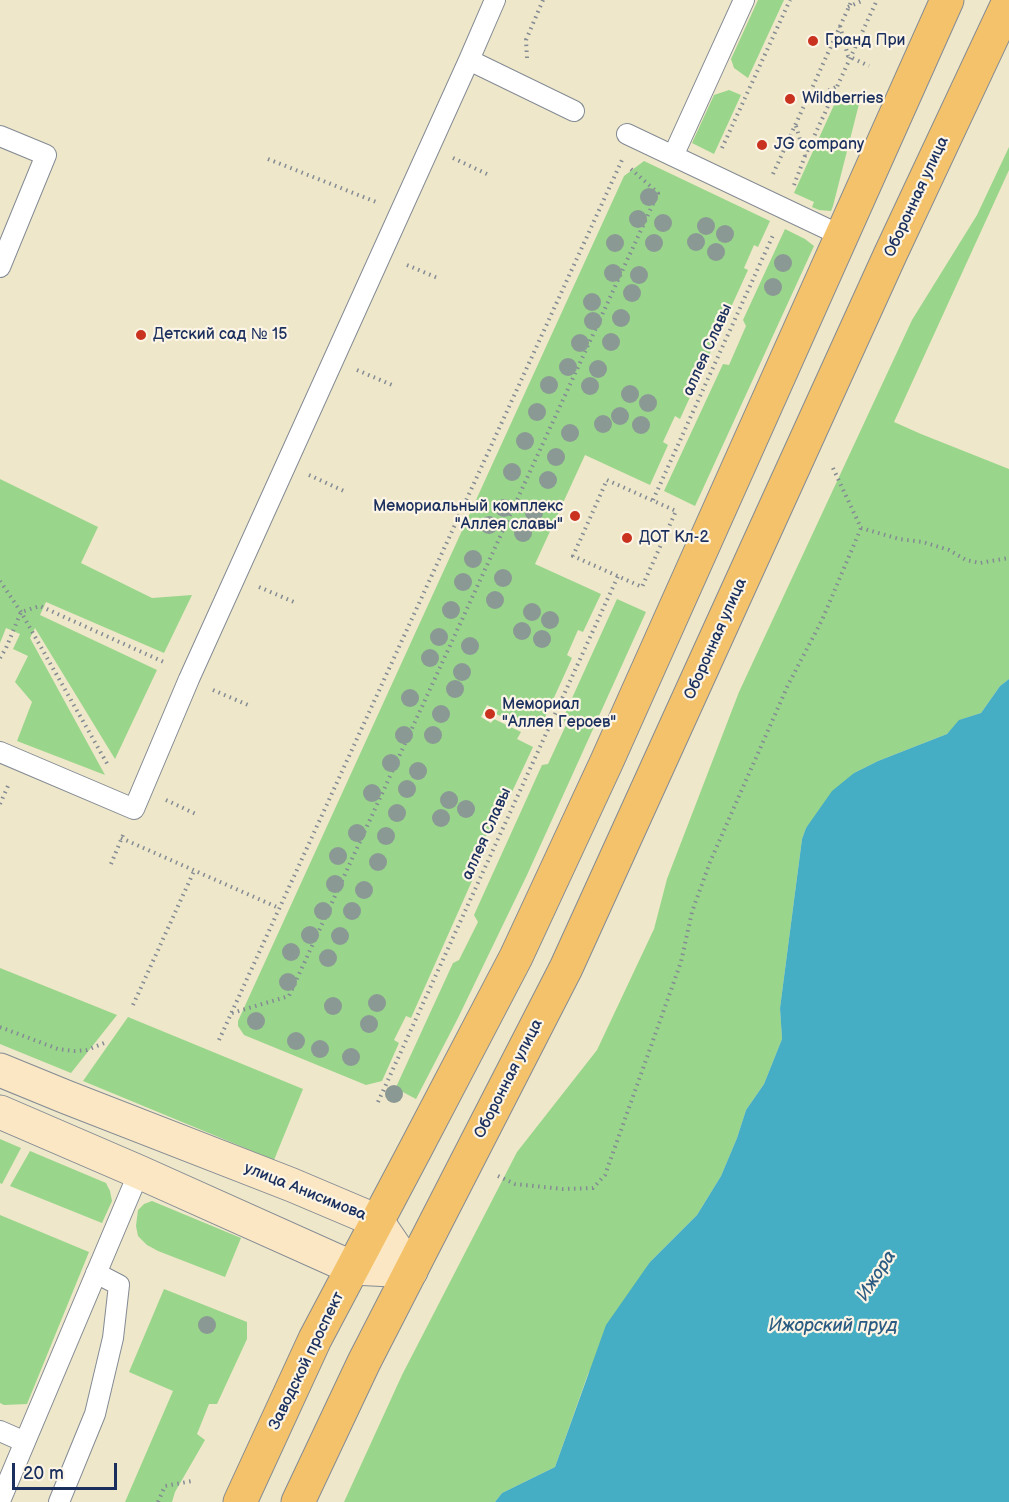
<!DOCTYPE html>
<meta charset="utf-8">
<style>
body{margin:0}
#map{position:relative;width:1009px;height:1502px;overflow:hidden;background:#eee7c9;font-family:"Balsamiq Sans",sans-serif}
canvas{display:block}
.scale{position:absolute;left:12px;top:1463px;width:105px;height:27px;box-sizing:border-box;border:3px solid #1b2f5e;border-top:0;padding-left:8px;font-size:18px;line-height:21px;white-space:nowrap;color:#1b2f5e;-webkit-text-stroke:4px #fcf5e5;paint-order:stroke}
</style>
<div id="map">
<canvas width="1009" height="1502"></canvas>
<div class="scale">20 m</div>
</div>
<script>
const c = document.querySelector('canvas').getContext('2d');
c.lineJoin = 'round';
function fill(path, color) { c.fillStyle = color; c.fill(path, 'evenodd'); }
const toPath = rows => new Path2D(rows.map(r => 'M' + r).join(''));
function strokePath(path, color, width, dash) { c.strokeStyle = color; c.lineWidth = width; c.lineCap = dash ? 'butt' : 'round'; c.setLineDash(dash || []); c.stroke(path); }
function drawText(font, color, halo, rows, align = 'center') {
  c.font = font + ' "Balsamiq Sans",sans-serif'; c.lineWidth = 4.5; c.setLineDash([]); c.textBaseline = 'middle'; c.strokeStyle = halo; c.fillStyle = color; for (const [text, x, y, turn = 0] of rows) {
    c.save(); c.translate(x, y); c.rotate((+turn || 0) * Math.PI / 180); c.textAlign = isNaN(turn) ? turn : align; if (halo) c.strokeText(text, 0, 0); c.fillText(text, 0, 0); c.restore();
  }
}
fill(toPath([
 [758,0,784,0,748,78,734,68,731,59],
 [729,90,741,95,714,154,692,143,714,95],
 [839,94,859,104,833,206,831,211,819,210,812,207,814,202,794,193],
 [1009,147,1009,170,894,422,921,434,1009,469,1009,679,1000,686,981,713,960,720,947,734,878,761,854,773,806,828,802,839,780,1008,782,1039,764,1084,746,1110,737,1138,721,1176,697,1215,650,1262,588,1374,555,1467,502,1493,495,1502,344,1502,402,1375,517,1152,597,1050,654,929,667,879,739,692,912,320,977,215],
 [644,161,770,221,758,247,754,245,744,268,748,270,680,419,675,416,663,442,668,445,650,485,585,455,535,564,601,594,583,632,578,630,567,655,572,658,542,724,528,717,523,726,496,714,498,710,487,705,481,717,491,723,494,719,521,732,517,739,533,747,498,822,494,820,483,842,488,845,411,1018,406,1016,394,1040,399,1043,382,1081,366,1085,244,1035,238,1026,238,1021,624,176],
 [785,229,805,239,814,246,695,506,664,491,723,364,729,365,746,326,743,320],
 [0,479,98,527,81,563,152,598,192,595,164,653,46,602,40,615,157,670,115,759,35,628,30,638,105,775,17,741,32,702,15,682,28,656,13,649,20,634,6,628,0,643],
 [617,599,646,612,527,875,458,1018,416,1099,397,1089,397,1085,453,963,459,960,478,922,474,915,542,765,548,764,566,725,563,718],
 [0,968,117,1015,71,1073,0,1044],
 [128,1017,303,1089,274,1160,83,1081],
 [0,1139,21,1148,2,1184,0,1183],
 [30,1151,106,1183,110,1191,112,1201,102,1223,10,1186],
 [152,1201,241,1238,225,1277,158,1251,147,1245,138,1236,136,1226,138,1210,144,1204],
 [0,1215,89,1252,27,1404,4,1405,0,1403],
 [164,1289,247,1322,247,1339,217,1404,209,1404,197,1434,205,1440,175,1492,172,1502,125,1502,173,1391,129,1372]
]), '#99d68b');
fill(toPath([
 [1009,679,1009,1502,495,1502,502,1493,555,1467,606,1325,650,1262,697,1215,721,1176,737,1138,746,1110,764,1084,782,1039,780,1008,802,839,806,828,832,791,854,773,878,761,947,734,959,720,981,713,1000,686]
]), '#45adc4');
const lane = toPath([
 [469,60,574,111],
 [627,134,842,236],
 [0,136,46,155,0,267],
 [673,156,744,0],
 [0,752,134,809,189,679,469,60,495,0],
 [0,1431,25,1442],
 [0,1501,139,1172],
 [59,1502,95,1414,113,1338,119,1285,96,1273]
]);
const secondary = toPath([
 [0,1070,66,1097,292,1185,377,1221,411,1271],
 [0,1112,139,1172,353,1268,411,1271]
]);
const primary = toPath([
 [240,1502,315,1339,415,1150,516,957,607,761,947,0],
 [298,1502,364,1362,566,968,890,255,1009,1]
]);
strokePath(lane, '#848b94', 22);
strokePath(secondary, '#848b94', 35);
strokePath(primary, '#848b94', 35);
strokePath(toPath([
 [848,7,864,0],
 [840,26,848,56,869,66],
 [527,58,526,40,543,0],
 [807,101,838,86],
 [796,126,805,156],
 [722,148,790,0],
 [453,158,487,174],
 [268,159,376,202],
 [773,174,852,0],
 [794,185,805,156,877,0],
 [407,265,440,279],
 [357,370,392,385],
 [833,468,861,528,899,539,923,542,949,550,966,560,980,563,1009,558],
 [309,475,344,491],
 [607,480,676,511,642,587,573,556,607,480],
 [653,500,774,233],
 [0,581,21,612,109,767],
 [259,587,294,602],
 [0,658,6,648,21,612,40,606,166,663],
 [213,690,248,705],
 [166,800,198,815],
 [0,804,8,786],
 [121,838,279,908],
 [111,864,123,835],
 [133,1005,194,871],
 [232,1013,289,996,658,193,631,169],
 [0,1027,58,1049,74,1051,87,1050,104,1043],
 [219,1040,622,160],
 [378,1102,618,576],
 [498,1176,515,1184,563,1189,593,1188,605,1175,681,962,692,912,710,862,788,685,822,620,861,528],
 [158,1502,165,1486,192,1481]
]), '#848b94', 4, [1.5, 4.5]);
strokePath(lane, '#fff', 20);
strokePath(secondary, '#fbe7c3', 33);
strokePath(primary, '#f4c26a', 33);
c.fillStyle = '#8b9994';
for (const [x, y] of [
 [649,197],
 [638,219],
 [663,223],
 [706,226],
 [725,234],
 [696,242],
 [615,243],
 [654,243],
 [716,252],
 [783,263],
 [613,273],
 [639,275],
 [773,287],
 [632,293],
 [592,302],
 [621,318],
 [593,321],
 [611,342],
 [580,343],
 [568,367],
 [598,369],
 [549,385],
 [590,386],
 [630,394],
 [648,403],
 [537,412],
 [620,416],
 [603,424],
 [641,425],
 [570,433],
 [525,441],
 [556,457],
 [512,472],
 [548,480],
 [504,508],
 [534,513],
 [489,525],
 [523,533],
 [473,559],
 [503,578],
 [463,582],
 [495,600],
 [451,610],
 [532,612],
 [550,620],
 [522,631],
 [439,637],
 [542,639],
 [470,646],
 [430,658],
 [462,672],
 [455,689],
 [410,698],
 [441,714],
 [404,735],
 [433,735],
 [391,763],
 [418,771],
 [407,789],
 [372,793],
 [449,800],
 [466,809],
 [397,813],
 [441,818],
 [357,833],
 [386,836],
 [338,856],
 [378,862],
 [335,884],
 [364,890],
 [323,911],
 [352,911],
 [310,935],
 [340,936],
 [291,952],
 [328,958],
 [288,982],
 [377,1003],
 [333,1006],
 [256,1021],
 [369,1024],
 [296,1041],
 [320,1049],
 [351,1057],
 [394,1094],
 [207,1325]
]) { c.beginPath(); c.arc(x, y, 9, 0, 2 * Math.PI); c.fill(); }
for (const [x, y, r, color] of [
 [813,41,6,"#c8321e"],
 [790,99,6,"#c8321e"],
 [762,145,6,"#c8321e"],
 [141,335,6,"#c8321e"],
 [575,516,6,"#c8321e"],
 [627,538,6,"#c8321e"],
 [490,714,6,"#c8321e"]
]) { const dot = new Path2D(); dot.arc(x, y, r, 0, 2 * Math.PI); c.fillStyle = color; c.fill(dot); strokePath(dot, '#fcf5e5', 2); }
drawText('16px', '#1b2f5e', '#fcf5e5', [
 ["Гранд При",825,41],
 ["Wildberries",802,99],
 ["JG company",774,145],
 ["Детский сад № 15",153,335],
 ["Мемориальный комплекс",563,507,"right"],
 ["\"Аллея славы\"",563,525,"right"],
 ["ДОТ Кл-2",639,538],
 ["Мемориал",502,705],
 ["\"Аллея Героев\"",502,723]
], 'left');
drawText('16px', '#1b2f5e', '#fcf5e5', [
 ["Оборонная улица",917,197,-65],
 ["аллея Славы",708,350,-66],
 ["Оборонная улица",716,639,-66],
 ["аллея Славы",487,834,-66],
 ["Оборонная улица",509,1079,-63],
 ["улица Анисимова",305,1192,22],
 ["Заводской проспект",307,1361,-64]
]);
drawText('italic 18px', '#2a5b82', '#fcf5e5', [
 ["Ижора",877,1276,-57],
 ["Ижорский пруд",833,1326]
]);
</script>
